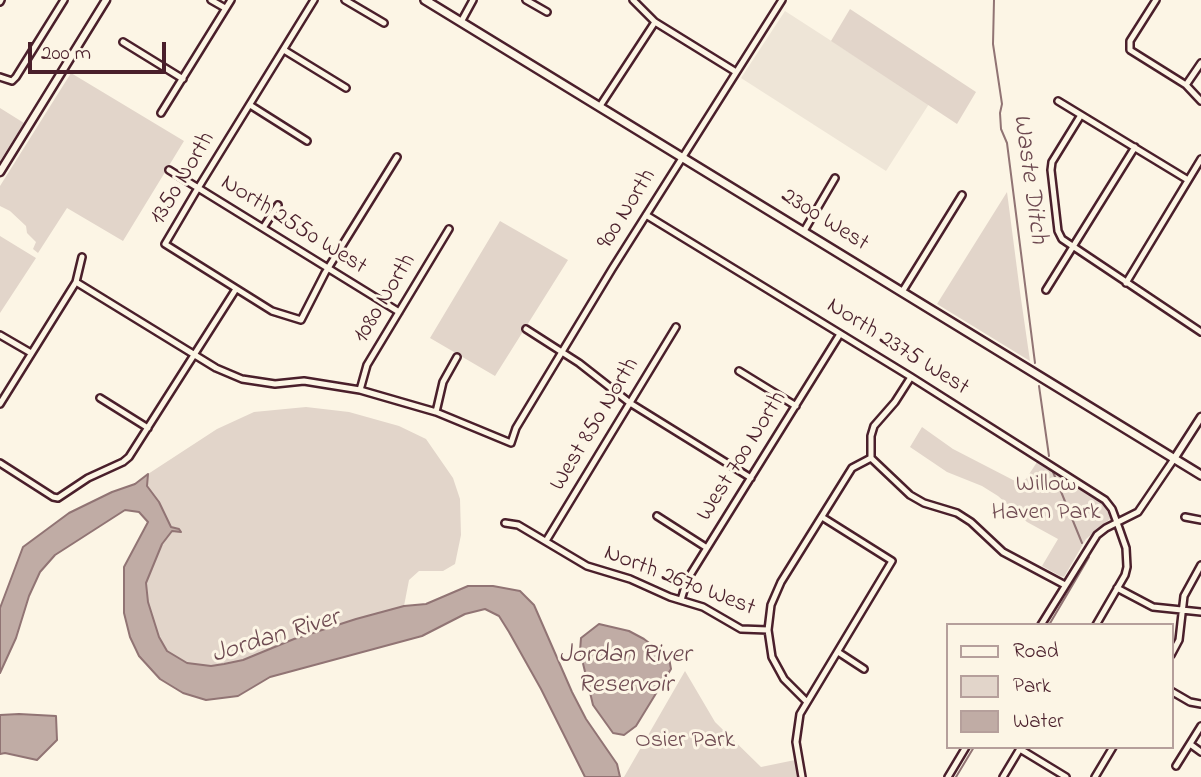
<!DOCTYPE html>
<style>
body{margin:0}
#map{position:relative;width:1201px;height:777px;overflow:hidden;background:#fcf5e5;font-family:"Indie Flower",sans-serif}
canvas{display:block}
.legend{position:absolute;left:946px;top:623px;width:228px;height:126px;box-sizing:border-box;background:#fcf5e5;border:2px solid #b59f9b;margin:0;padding:9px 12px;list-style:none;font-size:21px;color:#4a1f2b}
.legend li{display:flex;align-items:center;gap:14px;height:35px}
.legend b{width:35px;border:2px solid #b59f9b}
.scale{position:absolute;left:28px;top:42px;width:138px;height:32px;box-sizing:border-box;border:4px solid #4a1f2b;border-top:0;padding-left:9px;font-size:21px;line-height:24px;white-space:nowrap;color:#4a1f2b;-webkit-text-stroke:5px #fcf5e5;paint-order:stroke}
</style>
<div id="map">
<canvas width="1201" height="777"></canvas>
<ul class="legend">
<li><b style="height:9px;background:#fcf5e5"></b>Road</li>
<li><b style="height:19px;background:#e2d5ca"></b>Park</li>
<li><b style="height:19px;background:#c0aca5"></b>Water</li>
</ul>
<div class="scale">200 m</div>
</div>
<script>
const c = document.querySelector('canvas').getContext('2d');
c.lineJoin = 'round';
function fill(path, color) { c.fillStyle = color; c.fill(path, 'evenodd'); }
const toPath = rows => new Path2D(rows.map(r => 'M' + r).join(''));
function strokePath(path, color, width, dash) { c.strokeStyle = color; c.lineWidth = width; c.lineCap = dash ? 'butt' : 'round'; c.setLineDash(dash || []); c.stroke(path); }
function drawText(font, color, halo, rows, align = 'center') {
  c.font = font + ' "Indie Flower",sans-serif'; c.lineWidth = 6; c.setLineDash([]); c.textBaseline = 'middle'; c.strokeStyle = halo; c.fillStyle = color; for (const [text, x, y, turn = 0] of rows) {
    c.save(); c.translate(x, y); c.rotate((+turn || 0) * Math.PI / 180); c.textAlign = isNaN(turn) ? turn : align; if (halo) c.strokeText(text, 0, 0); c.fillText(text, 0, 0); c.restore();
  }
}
fill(toPath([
 [785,11,929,104,886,171,741,78]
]), '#eee5d7');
fill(toPath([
 [850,9,976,92,957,124,831,41],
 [71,73,184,141,123,241,67,208,38,253,33,249,36,242,27,233,26,226,10,211,0,206,0,186],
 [0,108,24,123,0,161],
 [1007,192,1020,292,1030,361,937,304],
 [500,221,568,260,495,376,430,338],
 [0,236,36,258,0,313],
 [306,407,349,412,399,426,426,439,453,478,460,499,461,535,455,564,443,571,419,571,409,580,404,606,295,639,243,660,211,666,187,663,166,651,159,637,148,602,145,583,152,564,162,544,172,531,180,532,171,527,159,502,147,486,148,474,217,429,254,412],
 [922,427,953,449,1015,481,1021,482,1026,479,1037,462,1102,503,1110,515,1110,519,1086,539,1064,577,1060,576,1042,566,1058,539,1027,522,998,496,982,486,947,472,910,447],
 [685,671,715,722,761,767,795,760,798,777,624,777]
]), '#e2d5ca');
const water = toPath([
 [148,474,147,486,159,502,171,527,179,529,181,532,172,531,162,544,146,583,148,602,159,637,167,651,187,663,211,666,224,664,243,660,294,639,356,619,404,606,426,604,468,586,493,586,520,591,534,605,572,692,586,719,617,764,620,777,585,777,541,689,509,632,499,616,485,609,465,614,422,636,270,677,238,696,206,700,183,693,160,679,139,656,130,637,124,613,124,567,148,522,139,512,125,510,55,555,40,572,29,596,16,638,0,673,0,608,23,547,69,513,112,492,135,484,148,474],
 [599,624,629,631,644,639,669,658,671,669,636,726,624,735,613,733,593,705,580,651,581,638,599,624],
 [19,714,56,716,57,740,37,760,5,753,0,754,0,715,19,714]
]);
fill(water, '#c0aca5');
strokePath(water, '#917474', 2);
strokePath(toPath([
 [994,0,993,44,1002,104,1000,113,1001,129,1007,143,1035,363],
 [1039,386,1049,456],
 [1053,472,1082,543],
 [1049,625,1089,557],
 [956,777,974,747]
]), '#917474', 2);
const minor = toPath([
 [211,0,225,8],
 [314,0,195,193,165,244,272,311,301,320,325,273,397,157],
 [345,0,384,23],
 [526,0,547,12],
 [633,0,655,22,736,72],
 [1156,0,1130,41,1130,50,1186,85,1201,101],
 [0,2,1,0],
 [461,22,473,0],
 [123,42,183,79],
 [284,50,346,88],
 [0,77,12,81,16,77,64,0],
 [1186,85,1201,63],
 [1058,101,1188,180],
 [250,105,307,141],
 [600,106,655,22],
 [161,113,231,0],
 [1081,115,1052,162,1051,170,1058,231,1062,239,1201,332],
 [169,170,399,312],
 [646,215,911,377,1105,500,1112,509,1119,528,1126,548,1127,567,1125,575,1096,625],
 [263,228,278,205],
 [804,231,835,178],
 [76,282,216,368,242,379,275,384,304,381,360,390,436,412,511,443,516,428,612,269,782,0],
 [1126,283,1201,159],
 [1046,290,1135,147],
 [902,292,962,195],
 [526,329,579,363,630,403,751,478],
 [0,335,31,353],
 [739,371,796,406],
 [360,390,367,365,449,229],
 [100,398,148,428],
 [0,404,76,282,82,257],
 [436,412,443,382,457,357],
 [871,458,910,495,924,503,957,513,971,522,1003,552,1065,585],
 [871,458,871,436,874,426,895,402,911,377],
 [0,463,53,497,58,498,88,478,123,462,129,457,236,289],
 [657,516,707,548],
 [1185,517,1201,520],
 [505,523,518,525,587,566,630,579,670,597,703,607,741,629,768,630],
 [546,541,676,327],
 [1117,588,1153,607,1201,612],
 [681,600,687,580,840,334],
 [1041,625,1097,535,1106,528,1138,512,1174,459],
 [838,652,864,669],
 [1171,655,1179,640,1184,596,1201,565],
 [1171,691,1190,702,1201,704],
 [806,701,784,679,772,657,768,630,771,605,781,582,852,468,871,458],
 [1190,744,1201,752],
 [1020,749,1066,777],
 [1176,766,1201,726],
 [802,777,796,742,800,714,892,561,822,517],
 [948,777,966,747],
 [1003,777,1021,747],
 [1095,777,1113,747]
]);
const tertiary = toPath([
 [0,172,106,0],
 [1174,459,1201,417]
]);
const secondary = toPath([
 [425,0,1201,475]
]);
strokePath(minor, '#4a1f2b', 10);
strokePath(tertiary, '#4a1f2b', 11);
strokePath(secondary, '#4a1f2b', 12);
strokePath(minor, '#fcf5e5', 5);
strokePath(tertiary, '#fcf5e5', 6);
strokePath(secondary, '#fcf5e5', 7);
drawText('24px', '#4a1f2b', '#fcf5e5', [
 ["1350 North",184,179,-59],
 ["900 North",628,210,-58],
 ["2300 West",824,221,32],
 ["North 2550 West",293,226,32],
 ["1080 North",386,299,-59],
 ["North 2375 West",897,348,32],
 ["West 850 North",596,425,-59],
 ["West 700 North",743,457,-58],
 ["North 2670 West",679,582,21]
]);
drawText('24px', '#704c53', '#fcf5e5', [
 ["Willow",1046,486],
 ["Haven Park",1046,514],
 ["Osier Park",685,742]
]);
drawText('italic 26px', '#6d4950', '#fcf5e5', [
 ["Waste Ditch",1028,179,82],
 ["Jordan River",276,638,-17],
 ["Jordan River",625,657],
 ["Reservoir",625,687]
]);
</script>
